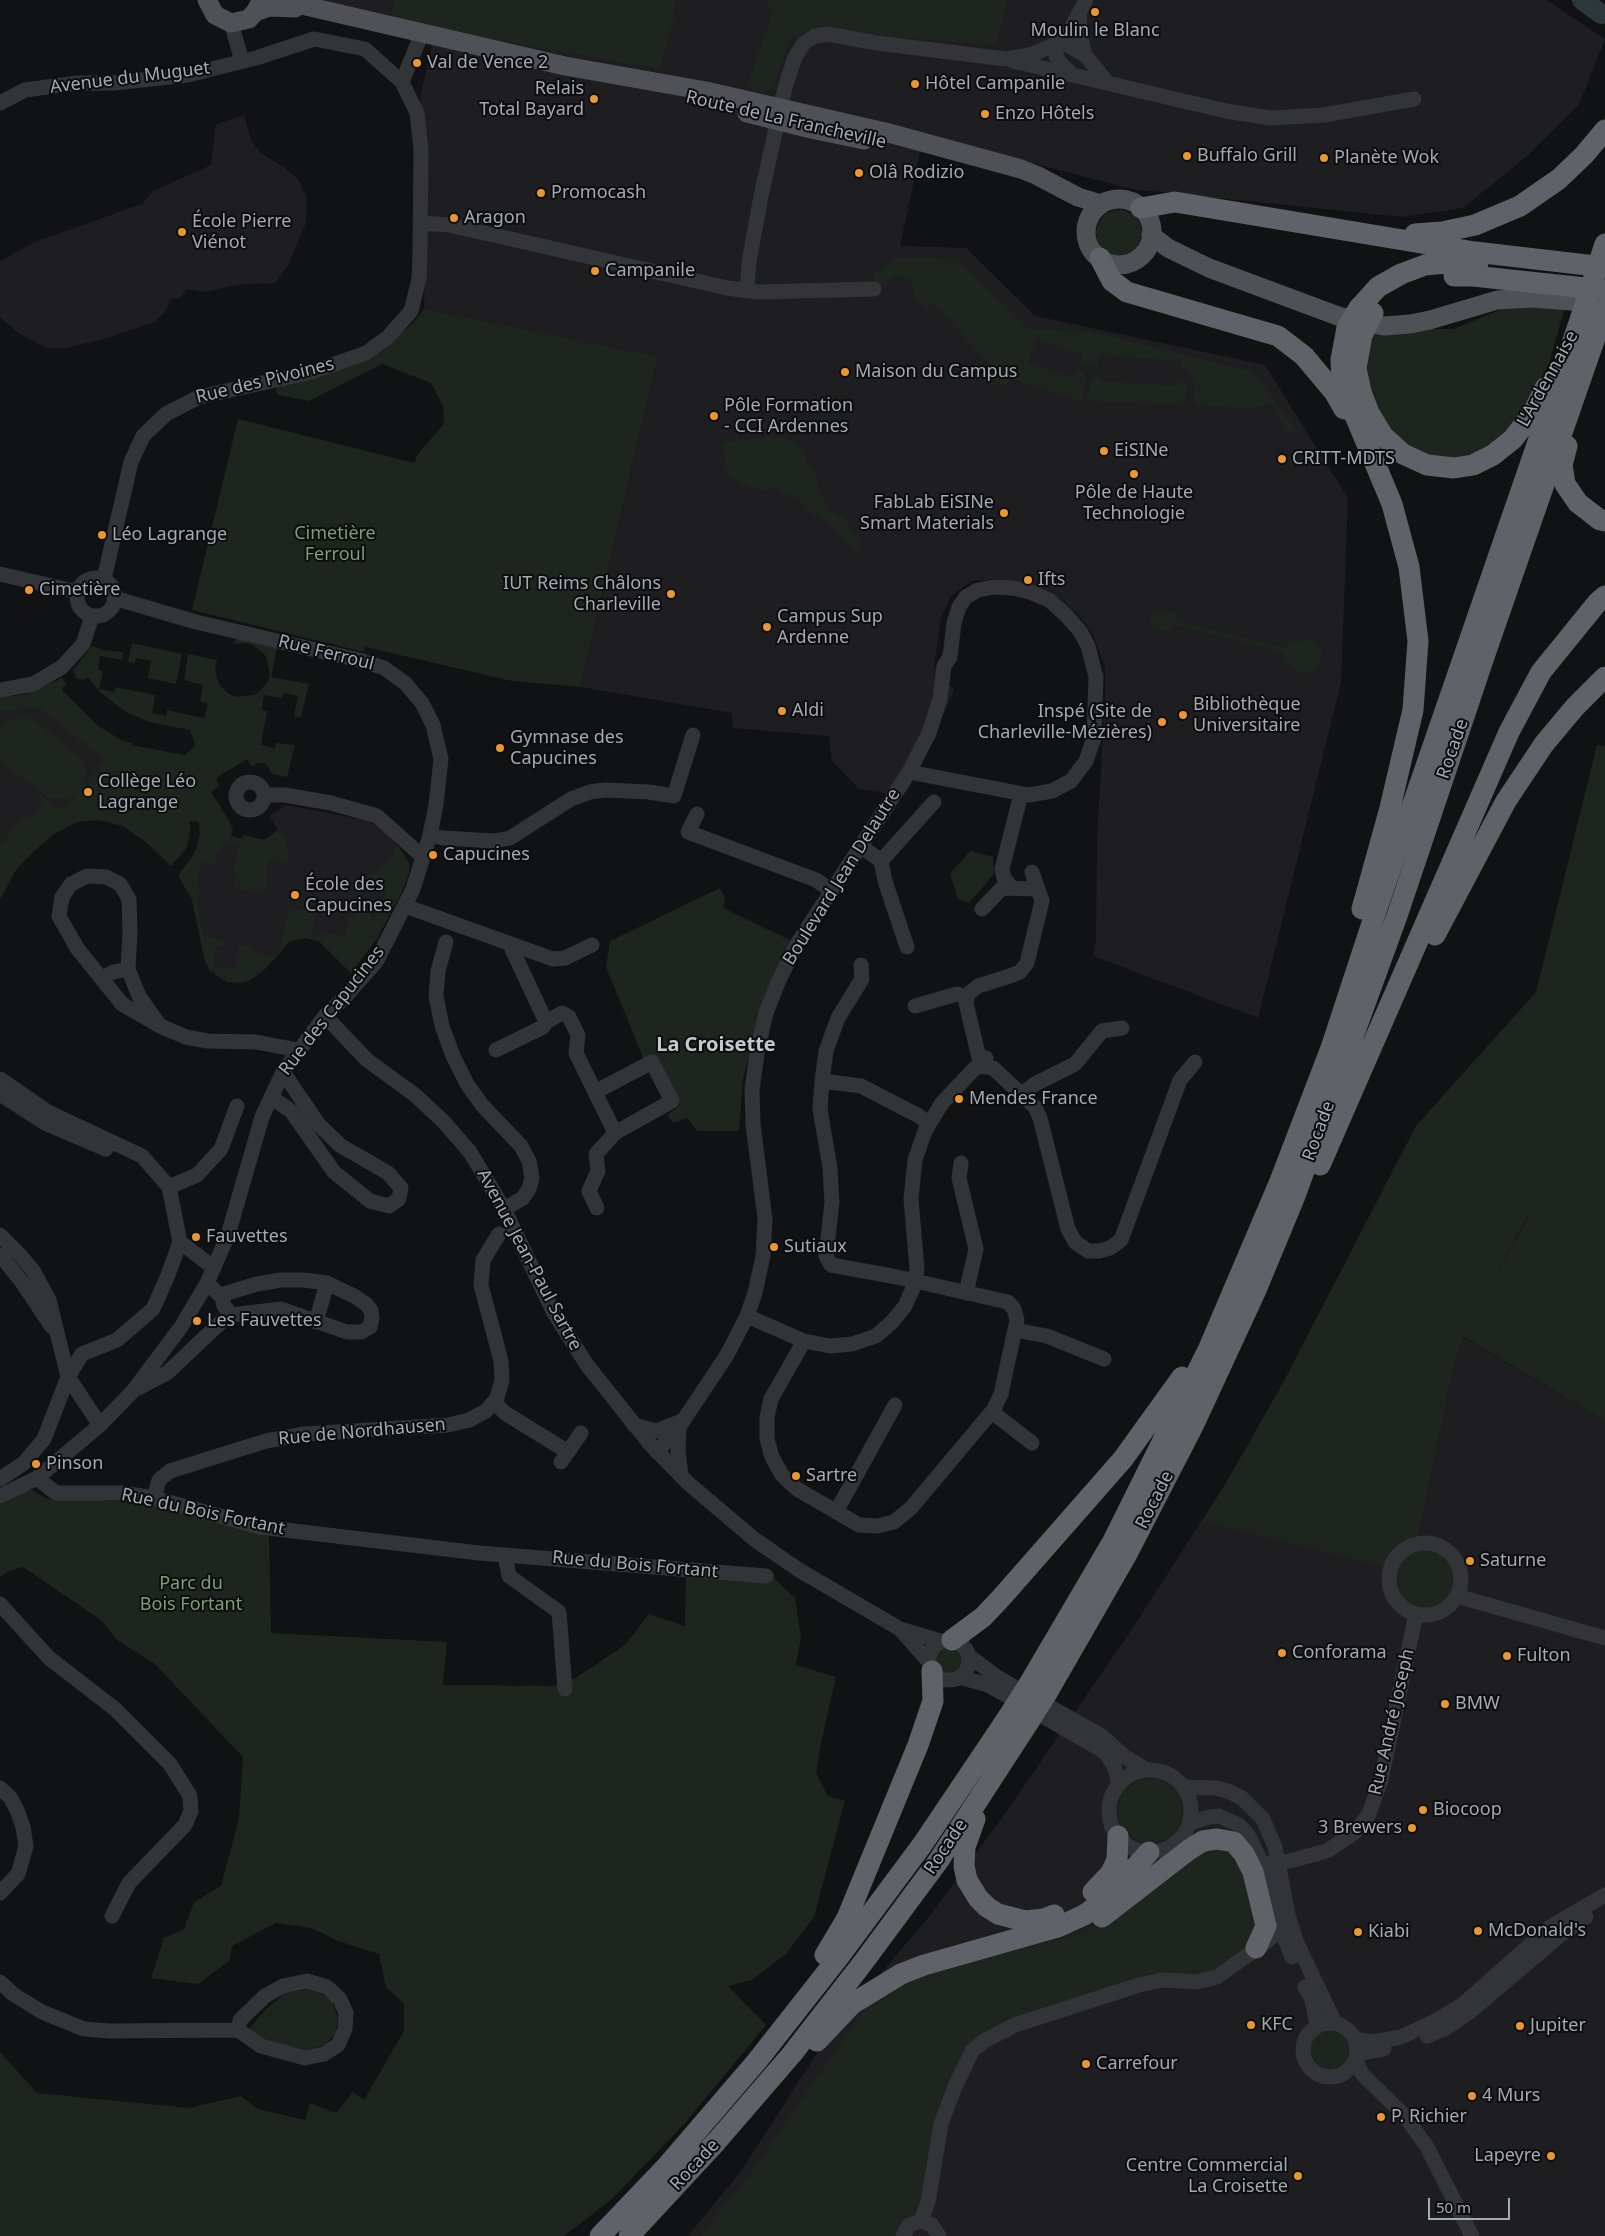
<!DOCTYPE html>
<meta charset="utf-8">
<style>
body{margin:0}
#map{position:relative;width:1605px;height:2236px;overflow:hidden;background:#111213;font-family:"Noto Sans",sans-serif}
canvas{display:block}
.scale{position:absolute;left:1428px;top:2198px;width:82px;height:22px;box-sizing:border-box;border:2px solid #a3aab3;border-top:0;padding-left:6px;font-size:15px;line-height:18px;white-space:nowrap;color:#a3aab3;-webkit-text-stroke:4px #0d0d0e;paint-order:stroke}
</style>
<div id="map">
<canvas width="1605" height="2236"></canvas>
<div class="scale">50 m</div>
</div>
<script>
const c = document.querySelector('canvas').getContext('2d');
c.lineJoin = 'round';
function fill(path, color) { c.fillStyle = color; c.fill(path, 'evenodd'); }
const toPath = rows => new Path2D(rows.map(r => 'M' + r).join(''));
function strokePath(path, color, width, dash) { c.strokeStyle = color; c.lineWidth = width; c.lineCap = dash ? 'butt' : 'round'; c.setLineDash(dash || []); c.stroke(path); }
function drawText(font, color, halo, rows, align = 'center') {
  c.font = font + ' "Noto Sans",sans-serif'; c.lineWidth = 4; c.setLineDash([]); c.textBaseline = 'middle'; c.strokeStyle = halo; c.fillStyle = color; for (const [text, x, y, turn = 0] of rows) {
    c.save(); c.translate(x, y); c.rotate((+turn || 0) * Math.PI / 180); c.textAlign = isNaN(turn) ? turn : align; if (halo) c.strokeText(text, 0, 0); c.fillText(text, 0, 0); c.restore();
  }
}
fill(toPath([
 [321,0,1547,0,1605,39,1579,105,1527,156,1463,208,1402,217,1131,189,924,134,900,246,966,248,1035,316,1265,365,1348,498,1341,683,1258,1018,1093,956,1096,939,1097,841,1105,695,1105,668,1093,634,1080,617,1062,600,1046,590,998,579,972,581,951,596,941,619,934,666,954,690,915,778,904,796,859,789,832,761,829,736,733,728,732,713,580,687,658,358,424,309,427,173,420,98,436,26],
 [244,115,251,140,260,152,286,169,298,179,307,198,306,223,288,265,275,283,243,284,205,292,187,289,185,293,177,299,172,298,164,313,154,322,108,338,66,348,47,348,18,333,0,317,0,261,37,241,142,204,153,191,211,165,216,124],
 [51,684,191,827,189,840,185,850,171,866,146,842,123,826,99,820,77,822,52,835,29,856,15,871,0,900,0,697,24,695],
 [286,805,365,820,377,826,388,835,402,851,409,863,409,873,401,894,376,940,351,973,319,941,306,938,290,941,265,969,250,981,242,983,227,982,210,971,205,961,192,900,178,875,191,859,197,847,200,833,199,822,233,828,231,836,242,839,244,835,264,840,278,830,269,816],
 [1416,1126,1528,1218,1463,1337,1605,1421,1605,2236,688,2236,741,2171,830,2033,928,1918,1002,1818,1134,1626,1226,1483,1283,1383]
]), '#1e1e20');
fill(toPath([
 [394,0,675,0,672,25,660,69,390,21],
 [764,0,1007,0,995,45,892,37,825,25,792,37,773,86,765,92,754,91,748,83,772,15,767,2],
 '1096 233a23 23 0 1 1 46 0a23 23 0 1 1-46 0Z',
 [898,257,957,259,1029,329,1093,332,1253,372,1298,432,1286,431,1272,404,1248,408,1194,405,1195,384,1189,371,1181,368,1182,361,1099,355,1098,366,1080,364,1083,355,1036,339,1028,363,1074,379,1077,370,1082,372,1086,379,1081,401,1010,378,1007,386,998,382,991,376,996,370,933,303,926,309,913,294,913,286,909,279,900,276,893,278,888,284,874,285,873,275],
 [1530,304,1565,307,1548,367,1522,413,1505,434,1481,451,1454,459,1423,455,1397,439,1378,415,1368,387,1367,357,1370,341,1376,328,1453,329,1500,310],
 [424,309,658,357,580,687,512,681,365,647,364,652,192,610,238,419,415,463,417,455,444,424,443,406,431,383,382,364,309,401,277,395,276,388,356,362,381,352,413,323],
 [1101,373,1100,381,1176,386,1177,377,1183,379,1186,384,1185,405,1087,401,1091,380],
 [782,436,802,449,807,463,814,469,818,489,831,511,843,517,860,542,860,548,856,552,846,544,839,534,822,518,812,514,798,498,785,494,774,487,767,490,753,489,729,477,721,443],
 [1153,610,1177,612,1175,620,1286,648,1288,640,1295,642,1309,639,1318,645,1321,650,1321,660,1316,669,1311,672,1301,673,1282,661,1284,653,1174,625,1172,632,1149,626],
 [236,638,277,648,271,677,309,684,301,718,294,716,298,696,283,693,282,698,264,695,262,710,267,711,261,745,275,748,276,743,295,745,287,777,272,774,265,763,257,763,252,767,247,759,216,778,219,786,211,792,230,822,231,827,233,828,231,836,242,839,244,835,264,840,278,830,286,841,288,856,287,863,269,859,265,873,268,874,264,892,254,890,253,893,234,888,236,875,233,874,240,844,222,843,220,852,216,851,215,857,218,858,216,865,202,862,196,890,200,891,197,904,203,935,225,941,223,946,216,947,213,973,205,961,192,900,178,875,191,859,197,847,200,833,199,822,190,821,188,845,171,866,146,842,123,826,99,820,77,822,52,835,29,856,15,871,0,900,0,847,21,817,24,816,31,819,44,801,36,794,37,793,64,811,79,793,67,799,49,798,3,764,0,761,0,728,9,721,19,717,27,717,35,721,83,760,86,773,83,788,105,760,41,709,31,708,0,711,0,697,24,695,62,678,67,684,62,688,63,691,98,726,123,741,132,743,132,745,184,755,191,750,195,744,190,730,149,722,126,712,100,692,88,677,83,680,76,678,73,670,92,646,104,650,124,652,122,660,100,656,98,670,103,671,99,689,114,692,116,687,155,695,152,713,166,716,167,710,204,718,208,704,200,701,203,685,184,680,188,654,217,660,215,669,217,678,221,687,228,693,236,697,255,695,268,682,270,673,266,656,253,645,245,643,234,644],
 [132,643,182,654,176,684,148,678,151,661,136,658,135,663,128,662],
 [1597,745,1605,746,1605,1421,1464,1337,1456,1353,1418,1535,1407,1539,1397,1546,1386,1567,1202,1521,1226,1483,1283,1383,1416,1126,1536,992],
 [1526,1216,1528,1218,1494,1280,1494,1279],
 [397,845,409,863,409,873,400,896,376,940,351,973,319,941,306,938,290,941,265,969,246,982,227,982,214,974,215,966,234,970,239,945,254,949,254,953,271,957,278,953,290,907,316,913,311,935,319,937,321,932,345,937,349,919,358,912,371,914,370,920,376,922,376,906,382,907,385,892,361,883,359,889,352,887,390,861],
 [970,851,993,857,994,874,969,903,958,899,950,874],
 [720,888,725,898,723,908,792,941,766,997,743,1078,739,1131,697,1131,687,1118,673,1123,667,1115,680,1105,657,1056,644,1060,606,967,610,941],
 [30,1489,45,1498,52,1500,70,1498,142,1503,262,1533,269,1536,271,1633,447,1642,443,1685,553,1686,571,1681,625,1645,649,1614,685,1626,686,1567,773,1577,795,1598,801,1637,796,1665,836,1677,821,1743,816,1773,828,1796,845,1801,814,1917,786,1954,752,1980,728,1986,766,2025,685,2123,612,2199,564,2236,0,2236,0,2052,37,2093,189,2108,241,2096,258,2109,305,2120,310,2103,336,2113,353,2092,364,2100,404,2031,404,2004,386,1987,379,1954,338,1941,311,1928,276,1923,232,1946,229,1961,198,1984,151,1978,164,1938,184,1929,194,1902,221,1886,239,1818,243,1757,155,1664,117,1640,101,1620,23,1567,9,1571,0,1577,0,1503],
 '1394 1577a31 31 0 1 1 62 0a31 31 0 1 1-62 0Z',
 '936 1659a13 13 0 1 1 26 0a13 13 0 1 1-26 0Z',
 '1118 1811a32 32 0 1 1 64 0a32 32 0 1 1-64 0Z',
 [1195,1849,1235,1850,1261,1919,1247,1948,1212,1973,1189,1976,973,2041,962,2054,939,2106,922,2199,917,2211,900,2226,895,2236,700,2236,749,2176,874,1996,903,1978,1069,1937,1090,1929,1109,1918],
 [308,1989,331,1998,338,2018,335,2034,325,2045,306,2050,268,2043,248,2030,265,2010,286,1993],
 '1309 2050a20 20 0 1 1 40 0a20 20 0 1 1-40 0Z'
]), '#1e251e');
strokePath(toPath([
 [1582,0,1601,14]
]), '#2c363b', 20);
strokePath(toPath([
 [1079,13,1081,39,1085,55],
 [231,23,242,61],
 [1013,61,1226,111,1270,118,1324,115,1414,99],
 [1071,73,1061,64,1056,56,1056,44,1064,43,1085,55,1106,81],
 [402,82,422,33],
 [0,103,25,90,77,83,114,83,188,75,256,58,314,39,365,49,402,82,417,113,421,149,420,252,419,279,411,311,388,337,366,353,312,372,199,397,166,414,143,436,131,462,104,579],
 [421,223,449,225,727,288,758,292,874,289],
 [747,291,749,262,761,196,785,88,795,57,804,43,815,36,828,34,877,43,1006,59,1033,54,1056,44,1069,32,1086,0],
 [0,574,78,592],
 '77 597a19 19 0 1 1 38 0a19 19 0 1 1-38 0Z',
 [0,690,33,684,62,667,83,644,92,616],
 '236 796a14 14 0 1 1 28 0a14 14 0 1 1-28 0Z',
 [264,795,285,795,331,803,377,816,423,857],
 [697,814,688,832,816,880,832,891],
 [430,835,443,838,494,841,510,838,571,799,590,792,605,790,649,792,674,796,693,735],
 [861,846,881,861,885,881,907,947],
 [881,861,934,802],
 [1032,872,1042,901,1027,963,1020,972,1010,976,978,986,968,994,966,1003,981,1066,993,1068,1035,1107,1040,1118,1068,1229,1075,1242,1088,1251,1099,1251,1110,1248,1121,1240,1180,1080,1195,1062],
 [1012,888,1004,878,1002,869,1021,794],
 [405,906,553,959,565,958,592,945],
 [982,909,1002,888,1038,889],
 [446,942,438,971,436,996,442,1026,453,1056,467,1084,482,1105,521,1146,529,1161,532,1178,529,1189,523,1198,504,1209],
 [512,945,512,949,546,1022,562,1013,569,1017,578,1035,576,1053,615,1133],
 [102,979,113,972,128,969],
 [915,1006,957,994,967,998],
 [325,1016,367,1060,415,1095,444,1122,470,1152,504,1209,554,1313,587,1365,650,1444,688,1483,754,1539,799,1570,900,1629,940,1641],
 [160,1026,139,996,128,969,130,933,129,899,120,884,106,877,87,876,71,884,62,897,59,916,77,948,122,1004,160,1026,186,1037,208,1041,256,1042,298,1050],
 [496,1050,543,1027,546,1022],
 [0,1079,48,1112,142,1156,169,1187],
 [822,1081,861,1086,919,1116,929,1124],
 [595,1092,652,1062,672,1101,615,1133,596,1154,598,1171,589,1191,597,1208],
 [0,1094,45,1123,106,1149],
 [1022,1094,1035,1084,1075,1064,1102,1031,1122,1028],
 [271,1097,291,1111,334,1172,370,1201,389,1206,399,1199,401,1188,388,1173,341,1146,319,1125,283,1072],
 [961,1163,959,1178,976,1249,966,1293],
 [0,1235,20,1255,34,1272,49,1300,68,1377,100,1425],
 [0,1255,22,1282,52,1327],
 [214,1268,180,1242,169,1187,197,1175,221,1149,237,1106],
 [207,1283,222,1297,224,1306,232,1315,281,1309,347,1332,361,1332,370,1327,372,1318,371,1310,366,1304,354,1296,327,1283,304,1280,281,1280,257,1284,227,1293,222,1297],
 [747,1316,804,1341,830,1346,852,1344,876,1336,892,1322,905,1306,914,1286,917,1269,911,1199,915,1160,925,1131,942,1103,974,1069,981,1066,986,1058],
 [316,1322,327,1283],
 [1015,1330,1047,1336,1104,1359],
 [804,1341,771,1399,767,1417,767,1439,772,1457,782,1475,797,1489,859,1525,877,1526,894,1522,911,1508,994,1409,1001,1394,1017,1320,1014,1309,1008,1302,897,1277,831,1265,826,1256,832,1202,830,1168,820,1109,822,1081,826,1051,838,1018,862,979,861,965],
 [138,1388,167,1373,220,1323,232,1315],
 [494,1402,505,1413,568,1452],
 [992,1412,1032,1443],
 [634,1425,656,1431,682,1421],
 [679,1427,678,1451,681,1476],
 [657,1452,679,1427,727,1355,747,1316,755,1293,763,1256,765,1219,753,1124,752,1089,758,1048,766,1013,779,980,797,944,909,772,929,733,940,699,944,666,950,657,954,623,959,607,966,597,978,590,994,587,1012,588,1030,592,1049,600,1065,614,1080,631,1088,646,1096,677,1094,738,1086,761,1071,781,1052,791,1029,795,909,772],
 [561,1462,581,1433],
 [37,1478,56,1493,123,1493,154,1498,260,1527,479,1553,766,1576],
 [0,1479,24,1463,44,1439,68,1377,82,1354,117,1340,153,1309,168,1275,180,1242],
 [0,1496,37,1478,100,1425,133,1391,181,1327,207,1283,228,1235,262,1117,283,1072,325,1016,343,999,376,962,413,889,430,835,436,805,441,759,433,725,422,703,405,683,384,668,363,661,196,622,114,598],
 [154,1498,159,1480,170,1471,266,1441,305,1434,448,1425,469,1420,486,1411,497,1398,502,1380,501,1361,481,1285,483,1260,499,1234],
 [836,1512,895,1405],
 '1389 1579a36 36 0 1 1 72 0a36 36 0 1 1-72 0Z',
 [505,1555,509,1576,559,1612,565,1689],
 [1457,1596,1605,1638],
 [0,1604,49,1658,115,1709,170,1764,190,1796,191,1811,185,1825,129,1883,112,1916],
 [901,1630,929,1662],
 '929 1660a20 20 0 1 1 40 0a20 20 0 1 1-40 0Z',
 [969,1656,997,1677,1102,1736,1125,1757,1147,1770],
 [959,1677,988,1685,1100,1749,1107,1755,1114,1766,1119,1784],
 '1109 1811a41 41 0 1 1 82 0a41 41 0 1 1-82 0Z',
 [1184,1787,1217,1788,1230,1792,1242,1798,1263,1819,1275,1847,1288,1915,1296,1941,1335,2023],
 [0,1788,10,1797,17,1810,23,1827,26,1846,18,1874,0,1893],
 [1190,1823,1209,1817,1219,1816,1239,1825,1248,1835,1262,1863,1275,1915,1292,1957],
 [1262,1863,1278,1864,1327,1851,1354,1833,1369,1814,1381,1780,1416,1614],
 [0,1982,13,1994,42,2012,84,2029,110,2031,238,2030,261,2046,305,2058,324,2054,338,2045,345,2029,346,2013,340,1999,327,1987,307,1981,283,1986,265,1996,240,2020,238,2030],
 [1305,1987,1312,1999,1317,2026],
 '1303 2050a27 27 0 1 1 54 0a27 27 0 1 1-54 0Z',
 [1427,2036,1446,2028,1471,2011,1558,1937,1586,1917],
 [1355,2039,1372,2042,1401,2037,1437,2020,1462,2005,1550,1927,1605,1895],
 [1357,2054,1384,2049],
 [1355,2060,1363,2075,1405,2116,1427,2147,1472,2236],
 [921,2221,928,2202,941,2124,954,2089,972,2051,984,2041,1015,2025,1139,1985,1163,1980,1196,1982,1217,1977,1269,1940,1275,1931,1275,1915],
 [903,2236,909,2225,921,2221,932,2225,939,2236]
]), '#333438', 15);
strokePath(toPath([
 [207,0,215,15,231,23,249,19,255,12,260,3],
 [280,0,565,66,706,91,885,132,1021,169,1036,175,1078,197,1101,204],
 [255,12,269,7,295,8],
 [747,113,811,129,864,140],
 '1086 232a33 33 0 1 1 66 0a33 33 0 1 1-66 0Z',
 [1151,235,1168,248,1209,268,1338,316,1384,326,1410,324,1430,320,1497,300,1531,298,1599,303]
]), '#4f5157', 19);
strokePath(toPath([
 [1141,208,1175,202,1475,252,1605,267],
 [1415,234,1442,232,1475,225,1520,206,1559,179,1584,155,1605,130],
 [1100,258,1112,281,1127,292,1278,336,1304,356,1335,393,1344,409],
 [1454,276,1473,276,1605,290],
 [1359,308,1378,287,1401,274,1425,265,1458,262,1478,263],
 [1347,328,1341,360,1342,379,1348,399,1392,504,1409,567,1418,641,1413,710,1390,808,1362,909],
 [1362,335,1356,368,1361,392,1369,413,1383,436,1403,454,1427,465,1454,468,1473,465,1493,455,1513,439,1533,413,1545,388],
 [1567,446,1562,465,1565,484,1578,503,1600,520,1605,521],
 [1435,935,1506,801,1544,744,1575,707,1605,677],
 [1320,1165,1509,732,1541,672,1597,603,1605,596],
 [952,1640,983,1617,1001,1598,1123,1459,1182,1377],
 [1029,1684,1113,1541,1208,1350,1280,1181,1331,1048,1377,908,1578,326],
 [1047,1693,1127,1554,1193,1426,1256,1290,1295,1196,1397,916,1484,657,1605,309],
 [975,1819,965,1847,964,1866,967,1880,978,1898,987,1907,998,1914,1025,1921,1044,1919,1054,1915],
 [1093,1892,1111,1873,1117,1860,1118,1836],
 [1102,1917,1190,1849,1203,1841,1217,1839,1234,1842,1244,1854,1253,1872,1266,1926,1256,1948],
 [825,1955,847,1918,918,1745,933,1701,932,1671],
 [817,2041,852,2004,901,1974,924,1965,1058,1927,1084,1915,1106,1900,1149,1852],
 [600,2236,666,2167,757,2061,838,1958,922,1845,1010,1714],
 [629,2236,716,2142,792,2054,862,1964,939,1860,1030,1720]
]), '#5f6369', 21);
strokePath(toPath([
 [1578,326,1605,244],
 [1347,328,1359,308],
 [1362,335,1373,313],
 [1010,1714,1029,1684],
 [1030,1720,1047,1693]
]), '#5f6369', 21);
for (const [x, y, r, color] of [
 [1095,12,5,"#e99733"],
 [417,63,5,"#e99733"],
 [915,84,5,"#e99733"],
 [594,99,5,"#e99733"],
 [985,114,5,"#e99733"],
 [1187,156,5,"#e99733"],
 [1324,158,5,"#e99733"],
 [859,173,5,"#e99733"],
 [541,193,5,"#e99733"],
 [454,218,5,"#e99733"],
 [182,232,5,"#e99733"],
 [595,271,5,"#e99733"],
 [845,372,5,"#e99733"],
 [714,416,5,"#e99733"],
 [1104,451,5,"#e99733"],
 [1282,459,5,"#e99733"],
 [1134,474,5,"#e99733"],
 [1004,513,5,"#e99733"],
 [102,535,5,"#e99733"],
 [1028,580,5,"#e99733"],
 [29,590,5,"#e99733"],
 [671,594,5,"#e99733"],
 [767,627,5,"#e99733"],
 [782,711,5,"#e99733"],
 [1183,715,5,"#e99733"],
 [1162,722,5,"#e99733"],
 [500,748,5,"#e99733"],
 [88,792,5,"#e99733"],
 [433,855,5,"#e99733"],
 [295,895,5,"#e99733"],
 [959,1099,5,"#e99733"],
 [196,1237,5,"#e99733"],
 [774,1247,5,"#e99733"],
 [197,1321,5,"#e99733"],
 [36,1464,5,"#e99733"],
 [796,1476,5,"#e99733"],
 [1470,1561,5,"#e99733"],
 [1282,1653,5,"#e99733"],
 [1507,1656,5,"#e99733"],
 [1445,1704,5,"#e99733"],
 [1423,1810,5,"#e99733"],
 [1412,1828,5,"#e99733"],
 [1478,1931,5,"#e99733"],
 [1358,1932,5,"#e99733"],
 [1251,2025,5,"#e99733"],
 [1520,2026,5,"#e99733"],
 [1086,2064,5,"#e99733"],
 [1472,2096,5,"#e99733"],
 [1381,2117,5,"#e99733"],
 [1551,2156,5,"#e99733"],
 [1298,2176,5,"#e99733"]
]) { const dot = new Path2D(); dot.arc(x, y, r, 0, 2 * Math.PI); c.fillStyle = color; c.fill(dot); strokePath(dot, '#0d0d0e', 2); }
drawText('18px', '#a3aab3', '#0d0d0e', [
 ["Moulin le Blanc",1095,31,"center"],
 ["Val de Vence 2",427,63],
 ["Hôtel Campanile",925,84],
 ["Relais",584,89,"right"],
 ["Total Bayard",584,110,"right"],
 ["Enzo Hôtels",995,114],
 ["Buffalo Grill",1197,156],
 ["Planète Wok",1334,158],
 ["Olâ Rodizio",869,173],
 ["Promocash",551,193],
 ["Aragon",464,218],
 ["École Pierre",192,222],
 ["Viénot",192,243],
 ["Campanile",605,271],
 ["Maison du Campus",855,372],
 ["Pôle Formation",724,406],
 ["- CCI Ardennes",724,427],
 ["EiSINe",1114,451],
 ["CRITT-MDTS",1292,459],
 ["Pôle de Haute",1134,493,"center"],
 ["Technologie",1134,514,"center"],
 ["FabLab EiSINe",994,503,"right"],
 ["Smart Materials",994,524,"right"],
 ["Léo Lagrange",112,535],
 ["Ifts",1038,580],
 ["IUT Reims Châlons",661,584,"right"],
 ["Charleville",661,605,"right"],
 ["Cimetière",39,590],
 ["Campus Sup",777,617],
 ["Ardenne",777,638],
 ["Bibliothèque",1193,705],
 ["Universitaire",1193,726],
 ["Aldi",792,711],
 ["Inspé (Site de",1152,712,"right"],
 ["Charleville-Mézières)",1152,733,"right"],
 ["Gymnase des",510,738],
 ["Capucines",510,759],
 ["Collège Léo",98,782],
 ["Lagrange",98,803],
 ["Capucines",443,855],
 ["École des",305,885],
 ["Capucines",305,906],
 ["Mendes France",969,1099],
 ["Fauvettes",206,1237],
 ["Sutiaux",784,1247],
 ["Les Fauvettes",207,1321],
 ["Pinson",46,1464],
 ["Sartre",806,1476],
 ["Saturne",1480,1561],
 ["Conforama",1292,1653],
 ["Fulton",1517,1656],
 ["BMW",1455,1704],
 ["Biocoop",1433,1810],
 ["3 Brewers",1402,1828,"right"],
 ["McDonald's",1488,1931],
 ["Kiabi",1368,1932],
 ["KFC",1261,2025],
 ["Jupiter",1530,2026],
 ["Carrefour",1096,2064],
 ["4 Murs",1482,2096],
 ["P. Richier",1391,2117],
 ["Lapeyre",1541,2156,"right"],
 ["Centre Commercial",1288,2166,"right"],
 ["La Croisette",1288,2187,"right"]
], 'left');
drawText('18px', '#a3aab3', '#0d0d0e', [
 ["Avenue du Muguet",130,78,-7],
 ["Route de La Francheville",786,120,13],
 ["L'Ardennaise",1548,379,-61],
 ["Rue des Pivoines",265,381,-14],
 ["Rue Ferroul",326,653,14],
 ["Rocade",1453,749,-71],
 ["Boulevard Jean Delautre",842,877,-58],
 ["Rue des Capucines",332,1011,-52],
 ["Rocade",1319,1131,-70],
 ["Avenue Jean-Paul Sartre",529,1260,62],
 ["Rue de Nordhausen",362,1432,-5],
 ["Rocade",1155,1500,-63],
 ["Rue du Bois Fortant",203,1512,12],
 ["Rue du Bois Fortant",635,1565,5],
 ["Rue André Joseph",1392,1722,-77],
 ["Rocade",946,1847,-56],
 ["Rocade",695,2165,-47]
]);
drawText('18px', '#7d9d7b', '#0d0d0e', [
 ["Cimetière",335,534],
 ["Ferroul",335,555],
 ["Parc du",191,1584],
 ["Bois Fortant",191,1605]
]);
drawText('bold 20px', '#c4c8cf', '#0d0d0e', [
 ["La Croisette",716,1045]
]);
</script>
